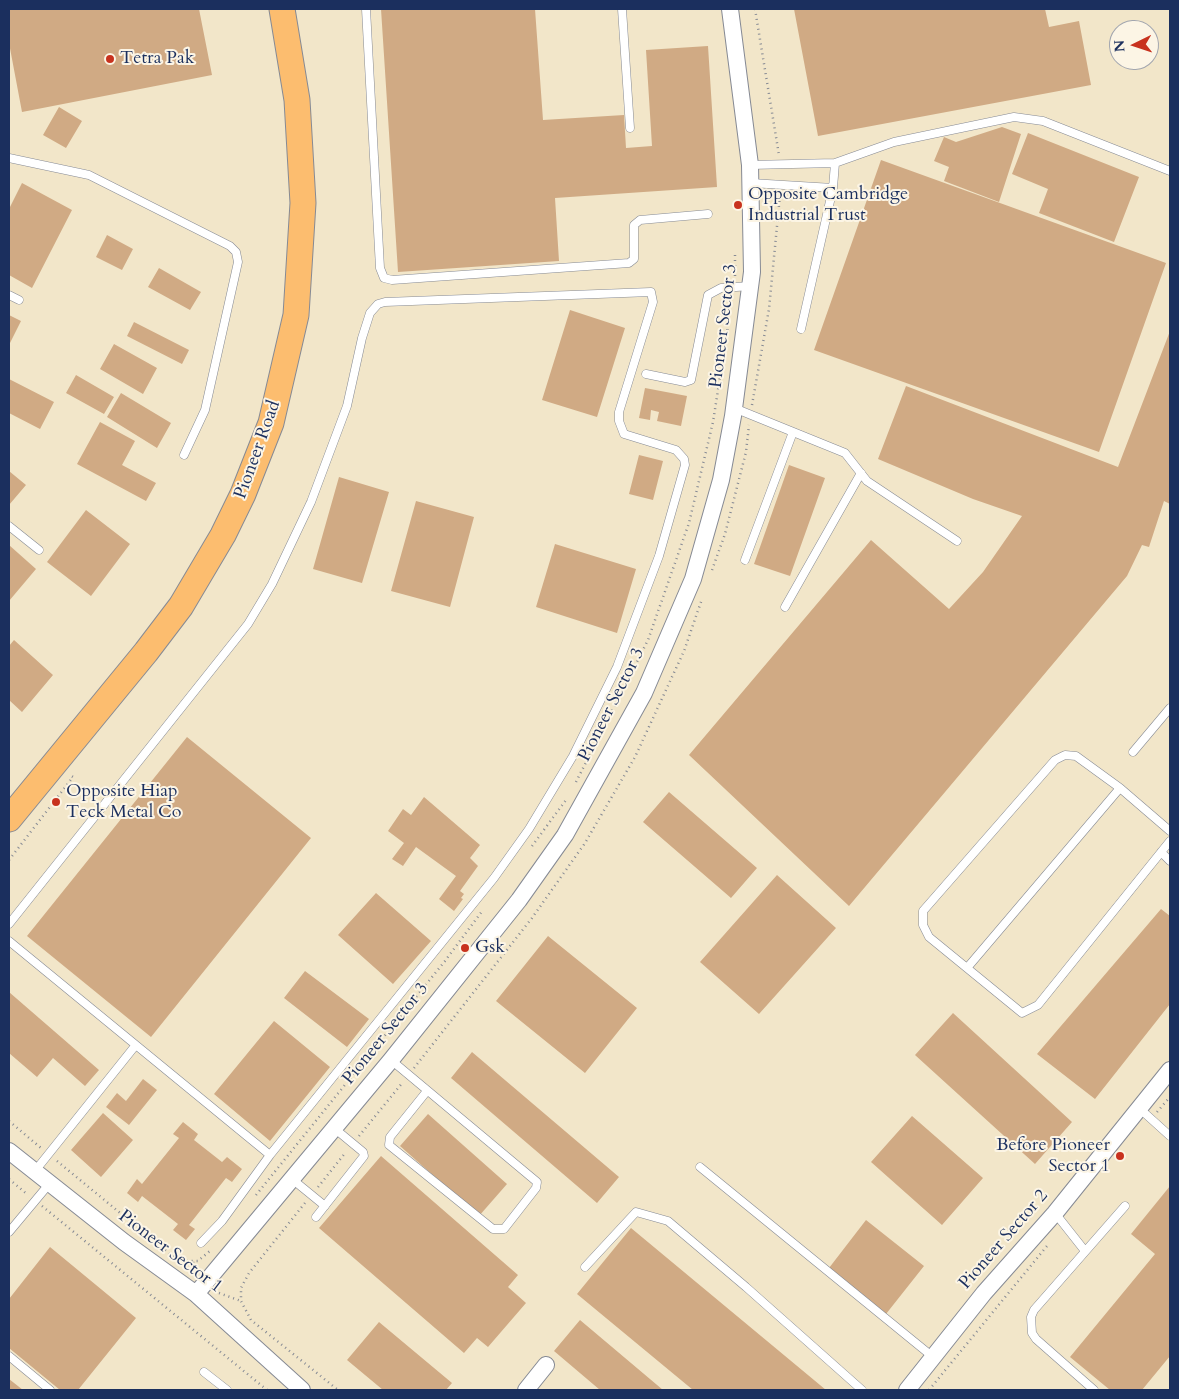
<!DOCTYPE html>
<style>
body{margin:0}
#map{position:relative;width:1179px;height:1399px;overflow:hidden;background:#f2e6c9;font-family:Cardo,serif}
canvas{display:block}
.frame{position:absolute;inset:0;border:10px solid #1b2f5e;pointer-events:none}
.north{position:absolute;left:1109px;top:20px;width:50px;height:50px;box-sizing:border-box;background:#fcf5e5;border:1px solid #a2a6af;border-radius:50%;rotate:266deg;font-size:14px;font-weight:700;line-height:20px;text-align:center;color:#1b2f5e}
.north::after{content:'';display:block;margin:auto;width:18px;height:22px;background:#c8321e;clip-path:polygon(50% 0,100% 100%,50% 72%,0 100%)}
</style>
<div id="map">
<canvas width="1179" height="1399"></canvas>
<div class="frame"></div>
<div class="north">N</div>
</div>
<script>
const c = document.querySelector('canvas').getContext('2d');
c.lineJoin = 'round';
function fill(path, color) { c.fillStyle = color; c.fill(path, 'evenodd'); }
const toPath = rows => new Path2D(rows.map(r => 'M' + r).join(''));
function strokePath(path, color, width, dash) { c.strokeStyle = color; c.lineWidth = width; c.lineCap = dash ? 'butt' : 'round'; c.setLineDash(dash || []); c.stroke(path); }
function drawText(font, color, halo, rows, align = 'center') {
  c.font = font + ' Cardo,serif'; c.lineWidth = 4; c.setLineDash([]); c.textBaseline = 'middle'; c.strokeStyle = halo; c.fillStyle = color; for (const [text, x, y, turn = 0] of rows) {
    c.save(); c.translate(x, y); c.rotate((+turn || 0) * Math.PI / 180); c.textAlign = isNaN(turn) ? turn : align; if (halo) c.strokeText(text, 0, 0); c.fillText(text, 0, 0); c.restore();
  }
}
fill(toPath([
 [9,9,199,9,212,75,22,112,9,43],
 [381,9,535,9,543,120,624,115,626,148,652,146,646,50,708,46,717,187,555,198,559,261,398,272],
 [794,9,1045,9,1049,27,1079,21,1091,85,818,136],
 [59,107,82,121,66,148,43,135],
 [1002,127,1021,134,999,202,944,181,949,167,934,161,944,137,956,142],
 [1028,133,1139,177,1114,242,1039,213,1048,189,1012,174],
 [881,160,1166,263,1099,452,814,350],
 [22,183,72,210,32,288,9,275,9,209],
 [107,235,133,249,122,270,96,257],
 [159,268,201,292,190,310,148,287],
 [570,310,625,328,597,417,542,400],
 [9,315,21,321,9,345],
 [134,322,189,350,182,364,127,336],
 [1170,331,1170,504,1164,501,1149,547,1142,545,1127,576,849,906,689,755,871,540,949,609,983,572,1022,516,973,499,878,459,906,386,1118,467],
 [114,344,157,368,143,394,100,369],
 [76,375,114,397,104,414,66,393],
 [9,379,54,402,40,429,9,413],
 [645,388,687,396,681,426,657,421,659,412,651,410,650,420,639,418],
 [121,393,171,423,157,448,107,417],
 [100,422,135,441,122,465,156,483,146,501,77,464],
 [639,455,663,461,653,500,629,494],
 [789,465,825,478,790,576,754,564],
 [9,471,26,485,9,505],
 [339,477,389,492,362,583,313,569],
 [416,501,474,517,450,607,391,591],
 [86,510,130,544,91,596,47,562],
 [555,544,636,569,617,633,536,607],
 [9,545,36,569,9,601],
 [14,640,53,675,22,712,9,700,9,646],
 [187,737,311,838,151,1037,27,936],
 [669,792,757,868,731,898,643,822],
 [424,797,480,845,470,858,478,866,460,891,464,894,461,898,463,899,454,911,439,899,456,876,416,847,403,866,392,859,404,843,388,831,403,809,411,815],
 [777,875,836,928,759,1014,700,962],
 [376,893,431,941,393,984,338,935],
 [1161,909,1170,916,1170,1004,1095,1099,1037,1054],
 [548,936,637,1008,585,1073,496,1001],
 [305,971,369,1019,347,1047,284,998],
 [9,992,99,1070,85,1086,53,1058,37,1077,9,1053],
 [953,1013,1072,1122,1035,1164,915,1055],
 [274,1021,330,1067,270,1141,214,1094],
 [472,1052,619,1177,597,1203,451,1078],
 [143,1079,157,1090,129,1125,106,1107,117,1093,126,1101],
 [103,1113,133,1140,101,1177,71,1150],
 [428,1114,507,1184,479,1216,400,1146],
 [912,1116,983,1178,942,1225,871,1162],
 [183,1122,198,1134,194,1140,222,1162,227,1157,242,1169,232,1182,226,1178,189,1225,195,1229,186,1240,173,1230,178,1224,142,1196,138,1202,127,1193,137,1179,142,1184,179,1138,173,1134],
 [381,1156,518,1275,508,1287,526,1303,488,1347,477,1338,464,1353,319,1228],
 [1170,1186,1170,1356,1142,1390,1110,1390,1070,1357,1155,1254,1131,1234],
 [866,1220,924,1266,886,1314,829,1268],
 [631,1228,826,1390,693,1390,577,1294],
 [50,1247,136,1318,78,1390,60,1390,9,1348,9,1299],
 [580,1320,663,1390,600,1390,554,1351],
 [379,1322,452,1383,446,1390,383,1390,347,1360],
 [9,1379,23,1390,9,1390]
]), '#d0aa84');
const service = toPath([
 [366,9,380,268,384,278,392,280,629,263,634,259,634,225,640,220,708,214],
 [622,9,630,128],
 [9,158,89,175,230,246,236,252,238,262,205,410,184,455],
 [750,165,835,163,894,142,1014,117,1043,121,1170,171],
 [751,183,833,188],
 [9,295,19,300],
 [801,329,833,188,835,163],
 [646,374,685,382,691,380,708,295,721,288,751,286],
 [734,408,845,453,867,481,957,541],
 [9,526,39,550],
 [745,560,793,432],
 [785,607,861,473],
 [1133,752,1170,708],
 [1170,831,1120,788,1076,756,1065,755,1055,760,923,911,923,925,929,937,1022,1013,1038,1005,1170,841],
 [1161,852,1170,861],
 [9,924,248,624,272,584,311,502,347,406,362,338,370,313,378,304,385,302,651,292,653,302,619,412,619,421,624,434,676,450,684,459,685,465,659,556,617,667,573,756,529,829,494,878,270,1155,222,1221,201,1243],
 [9,941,270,1155],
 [967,968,1120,788],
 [391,1060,537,1182,536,1188,504,1229,493,1229,389,1145,390,1137,427,1091],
 [1139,1108,1170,1136],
 [700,1167,933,1357],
 [35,1171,135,1046],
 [292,1179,325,1206],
 [1055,1213,1085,1251],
 [316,1217,364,1156,363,1152,334,1128],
 [9,1232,50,1183],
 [585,1267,636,1212,668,1221,746,1287,862,1390],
 [9,1356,50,1390],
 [204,1372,227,1390],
 [1094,1390,1036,1339,1032,1333,1031,1317,1034,1310,1125,1206]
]);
const minor = toPath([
 [9,1151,124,1242,196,1294,302,1390],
 [196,1294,391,1060,519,900,565,835,644,693,693,579,721,480,733,416,752,272,750,165,730,9],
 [526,1390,546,1365],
 [907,1390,984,1293,1055,1213,1170,1070]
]);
const primary = toPath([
 [9,819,146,652,181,606,223,535,243,494,271,423,296,315,303,203,297,100,282,9]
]);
strokePath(service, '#868a94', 9);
strokePath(minor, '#868a94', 18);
strokePath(primary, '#868a94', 27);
strokePath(toPath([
 [755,9,779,155],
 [735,276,735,254],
 [752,405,769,309,780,195],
 [712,570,725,534,746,452,749,425],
 [576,782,648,640,689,523,713,422,728,326],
 [532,846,566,800],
 [9,860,73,777,70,775],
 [414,1068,532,918,585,843,635,757,684,651,702,599],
 [1157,1112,1170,1097],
 [9,1121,41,1148],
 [359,1136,403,1082],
 [57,1161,170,1254,181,1261,198,1261,211,1250],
 [9,1179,28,1195],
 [318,1187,346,1152],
 [256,1195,445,961,483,910],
 [305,1203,249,1273,241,1288,241,1301,251,1320,338,1390],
 [42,1206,267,1390],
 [193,1262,197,1272],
 [219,1293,241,1301],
 [929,1390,1047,1246]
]), '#868a94', 2.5, [1, 4]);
strokePath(service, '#fff', 8);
strokePath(minor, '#fff', 16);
strokePath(primary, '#fcbd6f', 25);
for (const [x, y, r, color] of [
 [110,59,5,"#c8321e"],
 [738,205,5,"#c8321e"],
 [56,802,5,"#c8321e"],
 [465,948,5,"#c8321e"],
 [1120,1156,5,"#c8321e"]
]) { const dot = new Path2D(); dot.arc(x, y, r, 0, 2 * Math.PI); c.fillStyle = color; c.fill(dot); strokePath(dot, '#fcf5e5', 2); }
drawText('18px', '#1b2f5e', '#fcf5e5', [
 ["Tetra Pak",120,59],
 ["Opposite Cambridge",748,195],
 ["Industrial Trust",748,216],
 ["Opposite Hiap",66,792],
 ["Teck Metal Co",66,813],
 ["Gsk",475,948],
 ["Before Pioneer",1110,1146,"right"],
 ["Sector 1",1110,1167,"right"]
], 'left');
drawText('18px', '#1b2f5e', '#fcf5e5', [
 ["Pioneer Sector 3",724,326,-83],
 ["Pioneer Road",258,450,-70],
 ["Pioneer Sector 3",612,705,-63],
 ["Pioneer Sector 3",386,1034,-51],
 ["Pioneer Sector 2",1004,1240,-49],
 ["Pioneer Sector 1",170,1252,37]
]);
</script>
